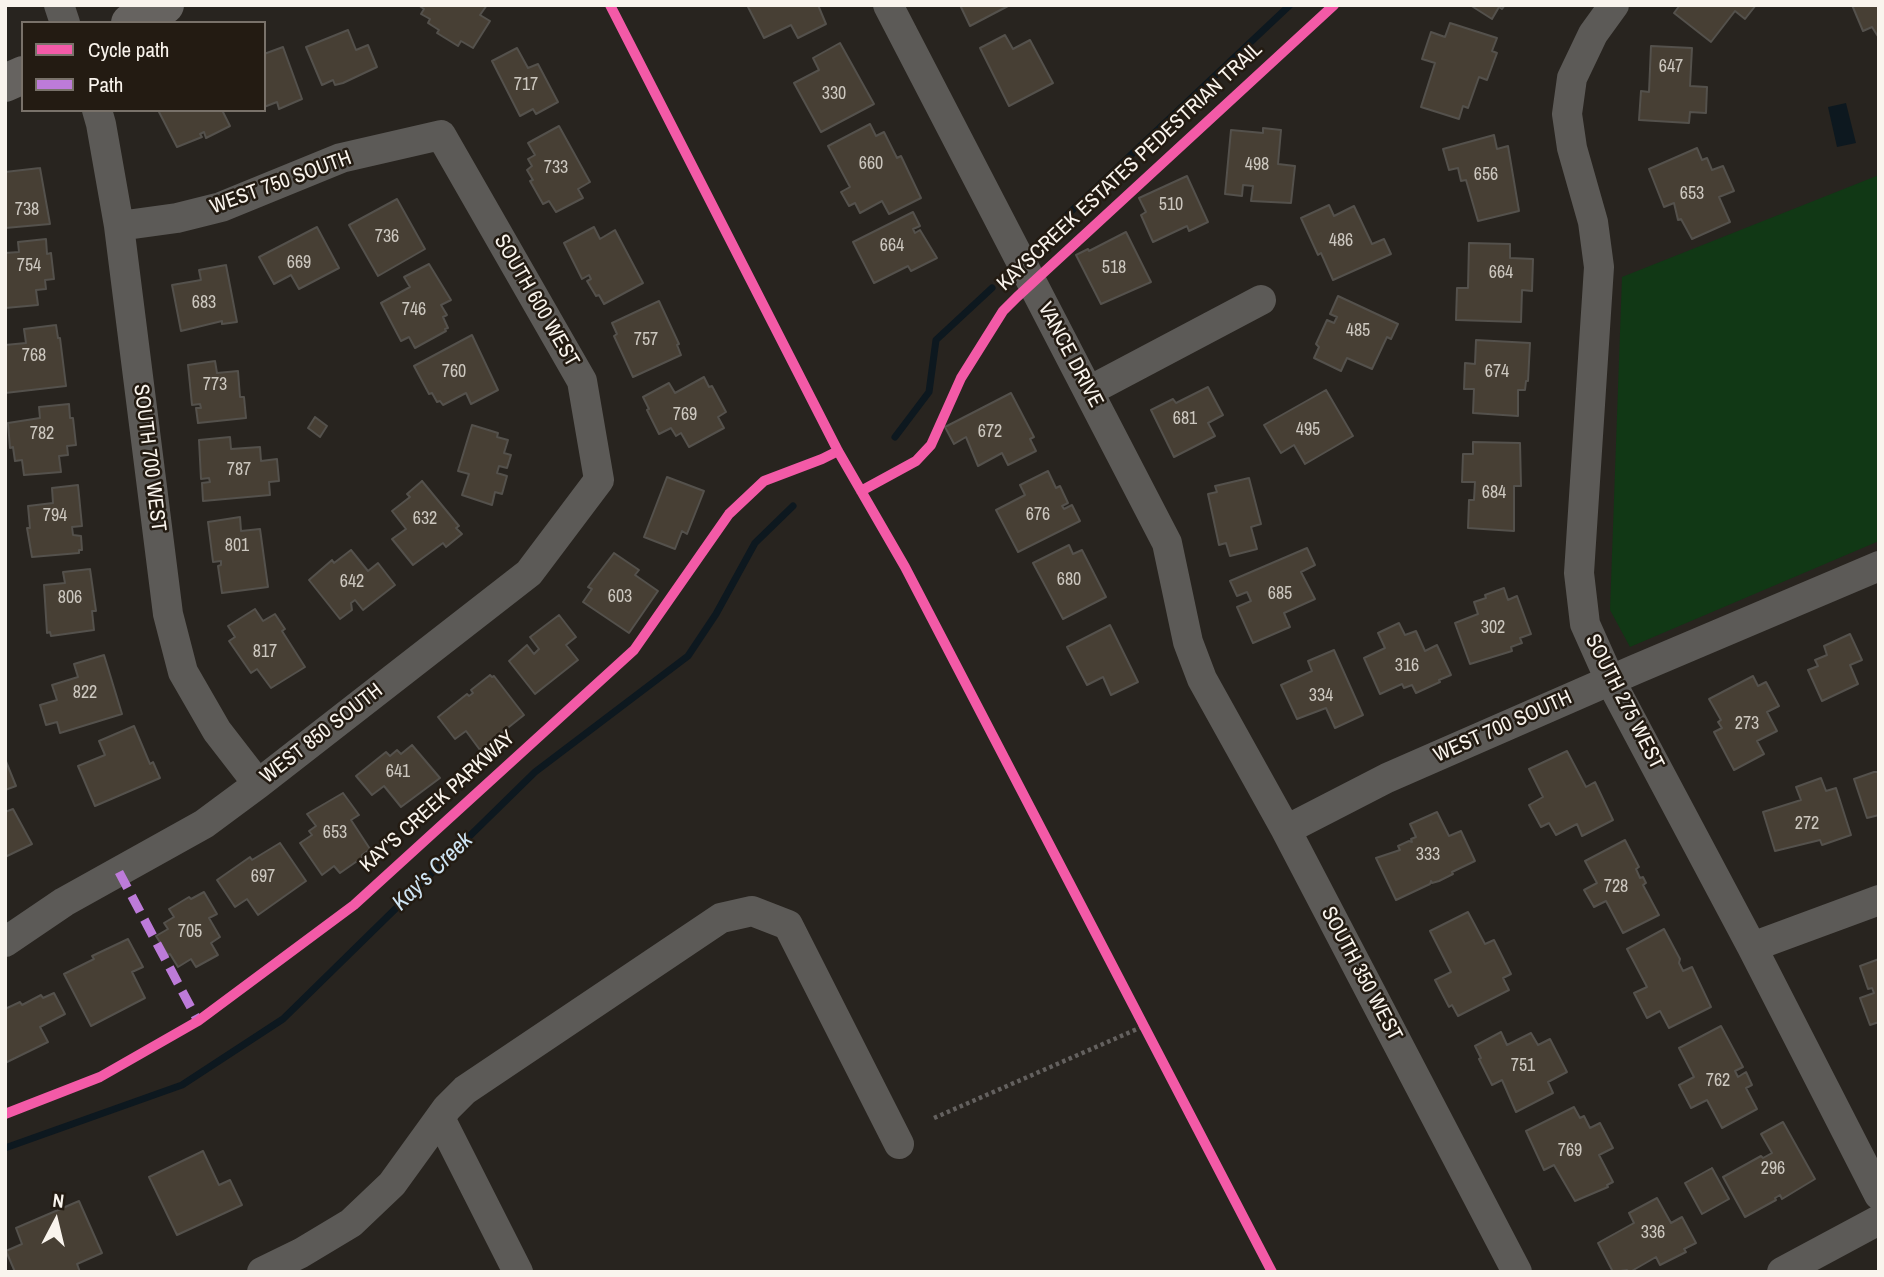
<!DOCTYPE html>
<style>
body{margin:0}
#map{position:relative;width:1884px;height:1277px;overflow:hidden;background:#28241f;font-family:"Archivo Narrow",sans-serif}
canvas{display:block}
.frame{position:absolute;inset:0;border:7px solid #f9f4ed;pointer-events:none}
.legend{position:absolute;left:21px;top:21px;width:245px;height:91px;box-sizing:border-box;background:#231b12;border:2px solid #79726a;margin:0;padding:9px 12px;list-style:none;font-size:21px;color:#f9f4ed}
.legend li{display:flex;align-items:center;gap:14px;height:35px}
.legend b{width:35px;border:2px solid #79726a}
.north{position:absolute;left:21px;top:1186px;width:70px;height:70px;-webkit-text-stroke:5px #231b12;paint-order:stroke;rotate:7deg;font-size:19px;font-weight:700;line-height:28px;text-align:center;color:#f9f4ed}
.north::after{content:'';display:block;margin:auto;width:24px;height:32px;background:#f9f4ed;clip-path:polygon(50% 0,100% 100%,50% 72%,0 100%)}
</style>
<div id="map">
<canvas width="1884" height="1277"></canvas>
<div class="frame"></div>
<ul class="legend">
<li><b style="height:9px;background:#f35aa7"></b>Cycle path</li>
<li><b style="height:9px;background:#bd7bd9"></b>Path</li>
</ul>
<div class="north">N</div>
</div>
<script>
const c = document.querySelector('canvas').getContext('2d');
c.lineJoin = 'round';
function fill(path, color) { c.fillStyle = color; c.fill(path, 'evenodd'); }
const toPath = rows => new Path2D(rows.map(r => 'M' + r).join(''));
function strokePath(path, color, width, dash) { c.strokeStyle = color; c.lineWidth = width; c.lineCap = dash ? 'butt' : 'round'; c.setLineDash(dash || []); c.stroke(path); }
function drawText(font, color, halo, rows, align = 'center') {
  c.font = font + ' "Archivo Narrow",sans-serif'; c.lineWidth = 5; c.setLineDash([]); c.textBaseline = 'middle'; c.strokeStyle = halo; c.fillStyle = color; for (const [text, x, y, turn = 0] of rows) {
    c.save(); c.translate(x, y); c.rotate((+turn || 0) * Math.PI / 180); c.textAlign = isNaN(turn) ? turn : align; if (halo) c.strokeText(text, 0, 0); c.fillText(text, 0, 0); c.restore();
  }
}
fill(toPath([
 [1879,175,1879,541,1630,647,1610,610,1622,277]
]), '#113815');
fill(toPath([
 [1846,103,1856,143,1837,147,1828,107]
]), '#0d181f');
strokePath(toPath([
 [1064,218,1290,5],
 [895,437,929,392,936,340,992,288],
 [5,1148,182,1085,283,1019,535,772,688,656,716,614,755,543,793,506]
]), '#0d181f', 7);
const building = toPath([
 [418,5,487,5,480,15,490,21,473,48,461,41,458,46,437,33,439,30,428,23,430,19,421,14,424,9,418,5],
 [747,5,818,5,826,24,798,38,791,25,764,38,747,5],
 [960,5,1010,5,970,26,960,5],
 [1470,5,1505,5,1502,9,1499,7,1492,19,1470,5],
 [1680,5,1756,5,1745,19,1735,11,1711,42,1674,13,1680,5],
 [1852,5,1879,5,1879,38,1872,27,1863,31,1852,5],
 [1450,23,1497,38,1492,51,1497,53,1487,80,1479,77,1468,108,1463,106,1459,119,1421,107,1435,63,1422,59,1431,32,1445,37,1450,23],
 [348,30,356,50,368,45,377,67,343,83,335,85,333,80,322,85,306,47,348,30],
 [1005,35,1013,49,1030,40,1053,83,1009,106,980,48,1005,35],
 [840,43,874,104,821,132,794,83,819,70,813,58,840,43],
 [1651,46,1692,48,1690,86,1707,87,1706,113,1690,112,1689,123,1639,120,1641,91,1649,92,1651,46],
 [283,47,302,99,279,109,277,102,264,107,264,54,283,47],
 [517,48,528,68,538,64,558,102,536,114,533,109,520,116,492,61,517,48],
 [158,110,222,110,230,126,206,138,204,132,200,134,202,137,177,147,158,110],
 [870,124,876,136,884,132,897,158,901,156,921,198,889,214,882,201,860,213,855,203,849,206,841,192,850,187,828,146,870,124],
 [559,126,590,182,578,189,583,198,556,212,549,201,543,204,530,181,533,180,527,170,532,166,528,159,535,155,528,143,559,126],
 [1263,128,1281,130,1278,164,1295,166,1291,203,1251,201,1253,186,1243,185,1242,196,1225,194,1231,130,1263,133,1263,128],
 [1494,135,1497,149,1508,146,1519,211,1478,221,1466,180,1461,181,1458,168,1449,170,1443,149,1494,135],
 [1697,148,1702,160,1707,158,1712,170,1723,166,1734,191,1719,197,1730,222,1692,239,1681,219,1678,220,1674,203,1664,207,1649,169,1697,148],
 [40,168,50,224,5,228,5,172,40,168],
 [1187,176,1208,222,1189,231,1187,226,1153,242,1141,215,1146,212,1139,198,1187,176],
 [397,199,425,249,378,276,349,225,397,199],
 [1329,205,1334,216,1354,206,1372,244,1384,239,1391,254,1333,280,1321,253,1318,255,1301,218,1329,205],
 [913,212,920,226,913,229,915,233,920,230,937,258,911,271,908,266,874,283,853,242,913,212],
 [317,227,339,268,299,289,291,275,274,284,259,257,317,227],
 [594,227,600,239,615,230,643,283,604,304,599,295,596,296,587,281,591,279,589,275,582,279,564,243,594,227],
 [1126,232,1151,282,1101,304,1076,255,1088,249,1089,251,1126,232],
 [46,239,47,254,51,253,54,279,45,280,46,289,36,290,38,305,5,308,5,253,19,252,18,242,46,239],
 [1469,243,1510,244,1510,258,1533,259,1532,291,1522,290,1521,322,1456,320,1457,288,1468,288,1469,243],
 [429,264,451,300,441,305,447,315,443,317,448,328,445,329,446,331,415,348,409,337,401,341,381,303,410,287,404,277,429,264],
 [226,265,237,322,222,324,222,321,181,331,172,285,201,280,199,270,226,265],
 [1338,296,1398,324,1391,339,1387,337,1372,369,1347,358,1341,371,1314,358,1319,347,1316,344,1327,320,1334,323,1337,317,1330,314,1338,296],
 [659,301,679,344,677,345,681,355,633,377,614,336,617,334,612,323,659,301],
 [56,325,58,338,60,338,66,386,5,393,5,345,26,343,24,329,56,325],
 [472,335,498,390,471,404,466,393,443,405,440,401,437,402,432,393,429,394,414,366,472,335],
 [1476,340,1530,343,1528,381,1526,381,1525,390,1518,390,1518,416,1473,413,1474,389,1464,389,1465,363,1475,364,1476,340],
 [215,361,217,373,238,371,240,397,244,397,246,418,198,423,196,408,201,408,200,404,192,405,188,365,215,361],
 [704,377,709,387,712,386,726,412,718,417,724,428,689,447,681,433,676,436,671,428,659,434,647,410,649,409,643,397,669,383,675,393,704,377],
 [1208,387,1223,415,1208,423,1215,436,1174,457,1151,410,1173,399,1176,403,1208,387],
 [1326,390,1353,436,1305,464,1294,445,1281,453,1264,425,1326,390],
 [1011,393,1034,437,1030,439,1036,451,1008,465,1002,453,978,466,966,437,954,444,945,427,1011,393],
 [69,404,70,418,73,418,76,445,67,446,68,455,59,456,61,472,24,475,22,460,15,461,13,447,10,448,8,423,40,418,39,407,69,404],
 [315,417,327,426,320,437,308,428,315,417],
 [472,425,498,433,497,437,508,440,504,453,511,455,507,468,499,466,497,473,507,476,502,494,495,492,492,505,462,495,469,474,458,471,472,425],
 [230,437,231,449,260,447,261,461,277,459,279,481,269,482,270,495,203,501,202,483,210,482,209,478,201,479,199,440,230,437],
 [1473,442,1520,443,1521,486,1514,486,1514,531,1468,528,1469,500,1474,500,1475,482,1462,482,1463,454,1473,454,1473,442],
 [1048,471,1056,488,1060,486,1068,503,1062,506,1064,509,1072,505,1080,521,1018,552,996,510,1025,495,1020,485,1048,471],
 [667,477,704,491,687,534,682,531,675,549,644,537,667,477],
 [1249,478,1261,524,1251,527,1257,549,1230,556,1226,543,1219,545,1208,494,1217,492,1215,486,1249,478],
 [422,481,459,526,456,528,462,534,446,547,443,543,413,565,392,539,406,529,392,511,410,497,407,494,422,481],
 [78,485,82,526,72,527,73,535,81,536,82,550,79,550,79,553,32,557,27,528,30,528,28,506,53,503,52,488,78,485],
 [240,517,241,531,260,529,268,587,222,593,218,566,221,565,221,561,213,562,208,522,240,517],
 [1069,545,1073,554,1082,550,1106,597,1063,619,1033,563,1069,545],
 [1307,548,1315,565,1301,572,1315,599,1284,613,1290,627,1253,643,1237,607,1251,601,1247,592,1237,596,1230,581,1307,548],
 [351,550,368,571,378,563,395,585,363,610,355,600,351,603,352,610,340,619,309,580,332,560,334,563,351,550],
 [614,553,639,570,635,575,658,591,629,633,583,602,592,589,588,587,614,553],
 [90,569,96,611,92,611,94,630,51,636,50,632,47,633,44,585,65,583,63,572,90,569],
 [1504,588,1508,600,1517,596,1531,634,1520,638,1522,643,1511,647,1512,651,1470,664,1455,623,1478,614,1474,602,1486,598,1485,595,1504,588],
 [255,609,263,621,275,614,285,629,282,631,305,667,271,688,257,669,251,673,229,641,235,637,228,626,255,609],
 [559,615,576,637,566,645,578,660,535,694,509,661,527,645,534,654,539,649,530,637,559,615],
 [1399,623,1405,635,1416,631,1425,651,1437,645,1451,675,1439,680,1440,682,1416,693,1412,685,1404,688,1402,684,1380,694,1364,658,1385,648,1378,633,1399,623],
 [1110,625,1138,682,1111,695,1103,677,1087,685,1067,647,1110,625],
 [1850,634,1862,660,1850,665,1858,684,1822,701,1808,670,1818,666,1815,660,1827,655,1824,646,1850,634],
 [1334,650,1363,715,1335,728,1326,708,1297,719,1281,685,1312,671,1308,661,1334,650],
 [104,655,122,714,60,733,57,722,46,725,40,705,57,700,52,685,78,677,74,664,104,655],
 [490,675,492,677,494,676,524,715,480,750,466,731,455,739,438,717,467,694,469,696,473,693,471,690,490,675],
 [1753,676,1758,686,1766,682,1779,706,1767,712,1777,731,1757,741,1764,754,1734,770,1714,732,1722,728,1718,722,1721,720,1709,699,1753,676],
 [134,726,150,764,153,762,160,778,95,806,78,766,105,755,99,741,134,726],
 [412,745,440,778,401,807,384,786,372,795,356,776,386,752,390,756,397,750,401,754,412,745],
 [1567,751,1586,787,1595,782,1613,820,1582,836,1577,824,1556,835,1549,823,1541,827,1529,805,1543,797,1529,769,1567,751],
 [5,759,16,786,5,790,5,759],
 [1874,772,1879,772,1879,815,1867,818,1854,779,1874,772],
 [1821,778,1826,791,1836,788,1851,835,1822,845,1820,840,1775,851,1763,812,1801,800,1796,787,1821,778],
 [343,793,359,815,351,820,370,849,362,855,363,857,340,873,334,866,322,875,300,843,312,835,309,831,316,826,307,814,343,793],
 [13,809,32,844,5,857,5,812,13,809],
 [1437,812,1449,836,1461,831,1475,861,1452,872,1453,874,1439,881,1432,883,1431,881,1430,884,1396,900,1376,858,1400,850,1398,846,1409,841,1412,842,1411,839,1416,837,1410,824,1437,812],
 [1625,840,1639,867,1636,869,1640,878,1643,877,1646,883,1643,885,1659,915,1623,933,1606,901,1594,907,1584,890,1597,883,1585,861,1625,840],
 [280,843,306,881,258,915,247,899,235,907,217,880,250,857,252,860,280,843],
 [204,892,217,914,209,918,220,937,211,943,218,955,196,967,191,959,178,967,170,954,168,955,156,936,168,929,164,923,174,917,169,909,189,897,191,899,204,892],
 [1468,912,1485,944,1494,940,1511,974,1503,978,1509,990,1458,1016,1452,1005,1449,1007,1435,980,1451,972,1430,931,1468,912],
 [1664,929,1680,959,1679,963,1683,971,1692,967,1711,1007,1669,1028,1660,1011,1647,1018,1634,993,1647,987,1627,949,1664,929],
 [128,939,143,967,132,972,145,998,91,1026,64,974,94,959,92,956,128,939],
 [1879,959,1879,1022,1870,1025,1860,998,1874,993,1872,988,1868,989,1860,966,1879,959],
 [54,993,65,1014,40,1027,48,1042,5,1063,5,1009,20,1002,22,1005,41,995,43,998,54,993],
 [1721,1026,1743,1067,1735,1071,1738,1077,1746,1072,1752,1085,1746,1088,1757,1109,1722,1128,1707,1100,1691,1108,1679,1085,1694,1077,1679,1048,1721,1026],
 [1501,1032,1507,1045,1531,1033,1538,1045,1550,1039,1567,1072,1548,1082,1553,1093,1516,1112,1502,1080,1492,1085,1479,1059,1481,1058,1475,1046,1501,1032],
 [1574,1107,1580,1118,1584,1116,1590,1128,1600,1123,1613,1148,1599,1155,1613,1182,1607,1185,1608,1187,1575,1201,1554,1165,1544,1170,1526,1131,1574,1107],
 [1783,1122,1815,1179,1782,1199,1780,1195,1775,1198,1776,1200,1745,1217,1723,1177,1761,1156,1763,1158,1772,1153,1761,1134,1783,1122],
 [203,1151,219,1185,230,1180,242,1205,177,1235,149,1177,203,1151],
 [1712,1168,1729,1199,1702,1214,1685,1183,1712,1168],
 [1657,1198,1671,1223,1682,1217,1696,1243,1684,1249,1686,1252,1660,1265,1656,1257,1630,1272,1627,1270,1613,1272,1598,1243,1634,1223,1629,1213,1657,1198],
 [79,1201,102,1253,77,1264,80,1272,15,1272,6,1251,22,1244,16,1228,79,1201]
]);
fill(building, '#473f34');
strokePath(building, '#54514c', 2);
strokePath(toPath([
 [934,1118,1144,1026]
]), '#64615f', 4.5, [3.5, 3.5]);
strokePath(toPath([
 [59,5,65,23],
 [888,5,1167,543,1188,642,1202,679,1286,830,1517,1272],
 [1614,5,1593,34,1572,78,1567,114,1572,148,1593,222,1599,267,1579,573,1585,624,1610,680,1752,947,1879,1195],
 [97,110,101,124,119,226,168,614,183,672,217,731,258,784],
 [1089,391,1261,300],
 [1286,830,1387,778,1634,670,1879,566],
 [5,942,64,902,204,824,258,784,529,573,599,480,582,381,441,135,341,158,221,207,177,218,119,226],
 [1752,947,1879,900],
 [440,1118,518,1272],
 [262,1272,301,1253,351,1223,392,1184,447,1108,465,1090,721,918,752,911,788,925,899,1144],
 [1782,1272,1879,1220]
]), '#5c5a57', 30);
strokePath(toPath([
 [130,23,165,5],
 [5,83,23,75]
]), '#666360', 38);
strokePath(toPath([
 [119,872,198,1021]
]), '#bd7bd9', 9, [18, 9]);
strokePath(toPath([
 [610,5,838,451,905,567,1272,1272],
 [861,491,916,461,931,445,961,378,1003,311,1017,297,1334,5],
 [5,1114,100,1077,198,1021,354,905,634,650,729,514,764,481,822,459,838,451]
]), '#f35aa7', 10);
drawText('18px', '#ccc7bf', null, [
 ["647",1671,67],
 ["717",526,85],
 ["330",834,94],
 ["660",871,164],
 ["498",1257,165],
 ["733",556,168],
 ["656",1486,175],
 ["653",1692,194],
 ["510",1171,205],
 ["738",27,210],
 ["736",387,237],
 ["486",1341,241],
 ["664",892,246],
 ["669",299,263],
 ["754",29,266],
 ["518",1114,268],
 ["664",1501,273],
 ["683",204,303],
 ["746",414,310],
 ["485",1358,331],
 ["757",646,340],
 ["768",34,356],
 ["760",454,372],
 ["674",1497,372],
 ["773",215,385],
 ["769",685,415],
 ["681",1185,419],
 ["495",1308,430],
 ["672",990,432],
 ["782",42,434],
 ["787",239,470],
 ["684",1494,493],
 ["676",1038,515],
 ["794",55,516],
 ["632",425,519],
 ["801",237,546],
 ["680",1069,580],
 ["642",352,582],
 ["685",1280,594],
 ["603",620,597],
 ["806",70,598],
 ["302",1493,628],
 ["817",265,652],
 ["316",1407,666],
 ["822",85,693],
 ["334",1321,696],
 ["273",1747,724],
 ["641",398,772],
 ["272",1807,824],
 ["653",335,833],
 ["333",1428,855],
 ["697",263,877],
 ["728",1616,887],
 ["705",190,932],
 ["751",1523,1066],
 ["762",1718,1081],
 ["769",1570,1151],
 ["296",1773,1169],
 ["336",1653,1233]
]);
drawText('21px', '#f9f4ed', '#231b12', [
 ["KAYSCREEK ESTATES PEDESTRIAN TRAIL",1130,167,-43],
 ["WEST 750 SOUTH",281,183,-20],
 ["SOUTH 600 WEST",536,301,60],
 ["VANCE DRIVE",1070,355,62],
 ["SOUTH 700 WEST",149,458,83],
 ["SOUTH 275 WEST",1624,702,63],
 ["WEST 700 SOUTH",1503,727,-24],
 ["WEST 850 SOUTH",322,734,-38],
 ["KAY'S CREEK PARKWAY",438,802,-42],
 ["SOUTH 350 WEST",1361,974,62]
]);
drawText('italic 23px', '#cfe5f4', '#231b12', [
 ["Kay's Creek",433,872,-44]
]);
</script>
